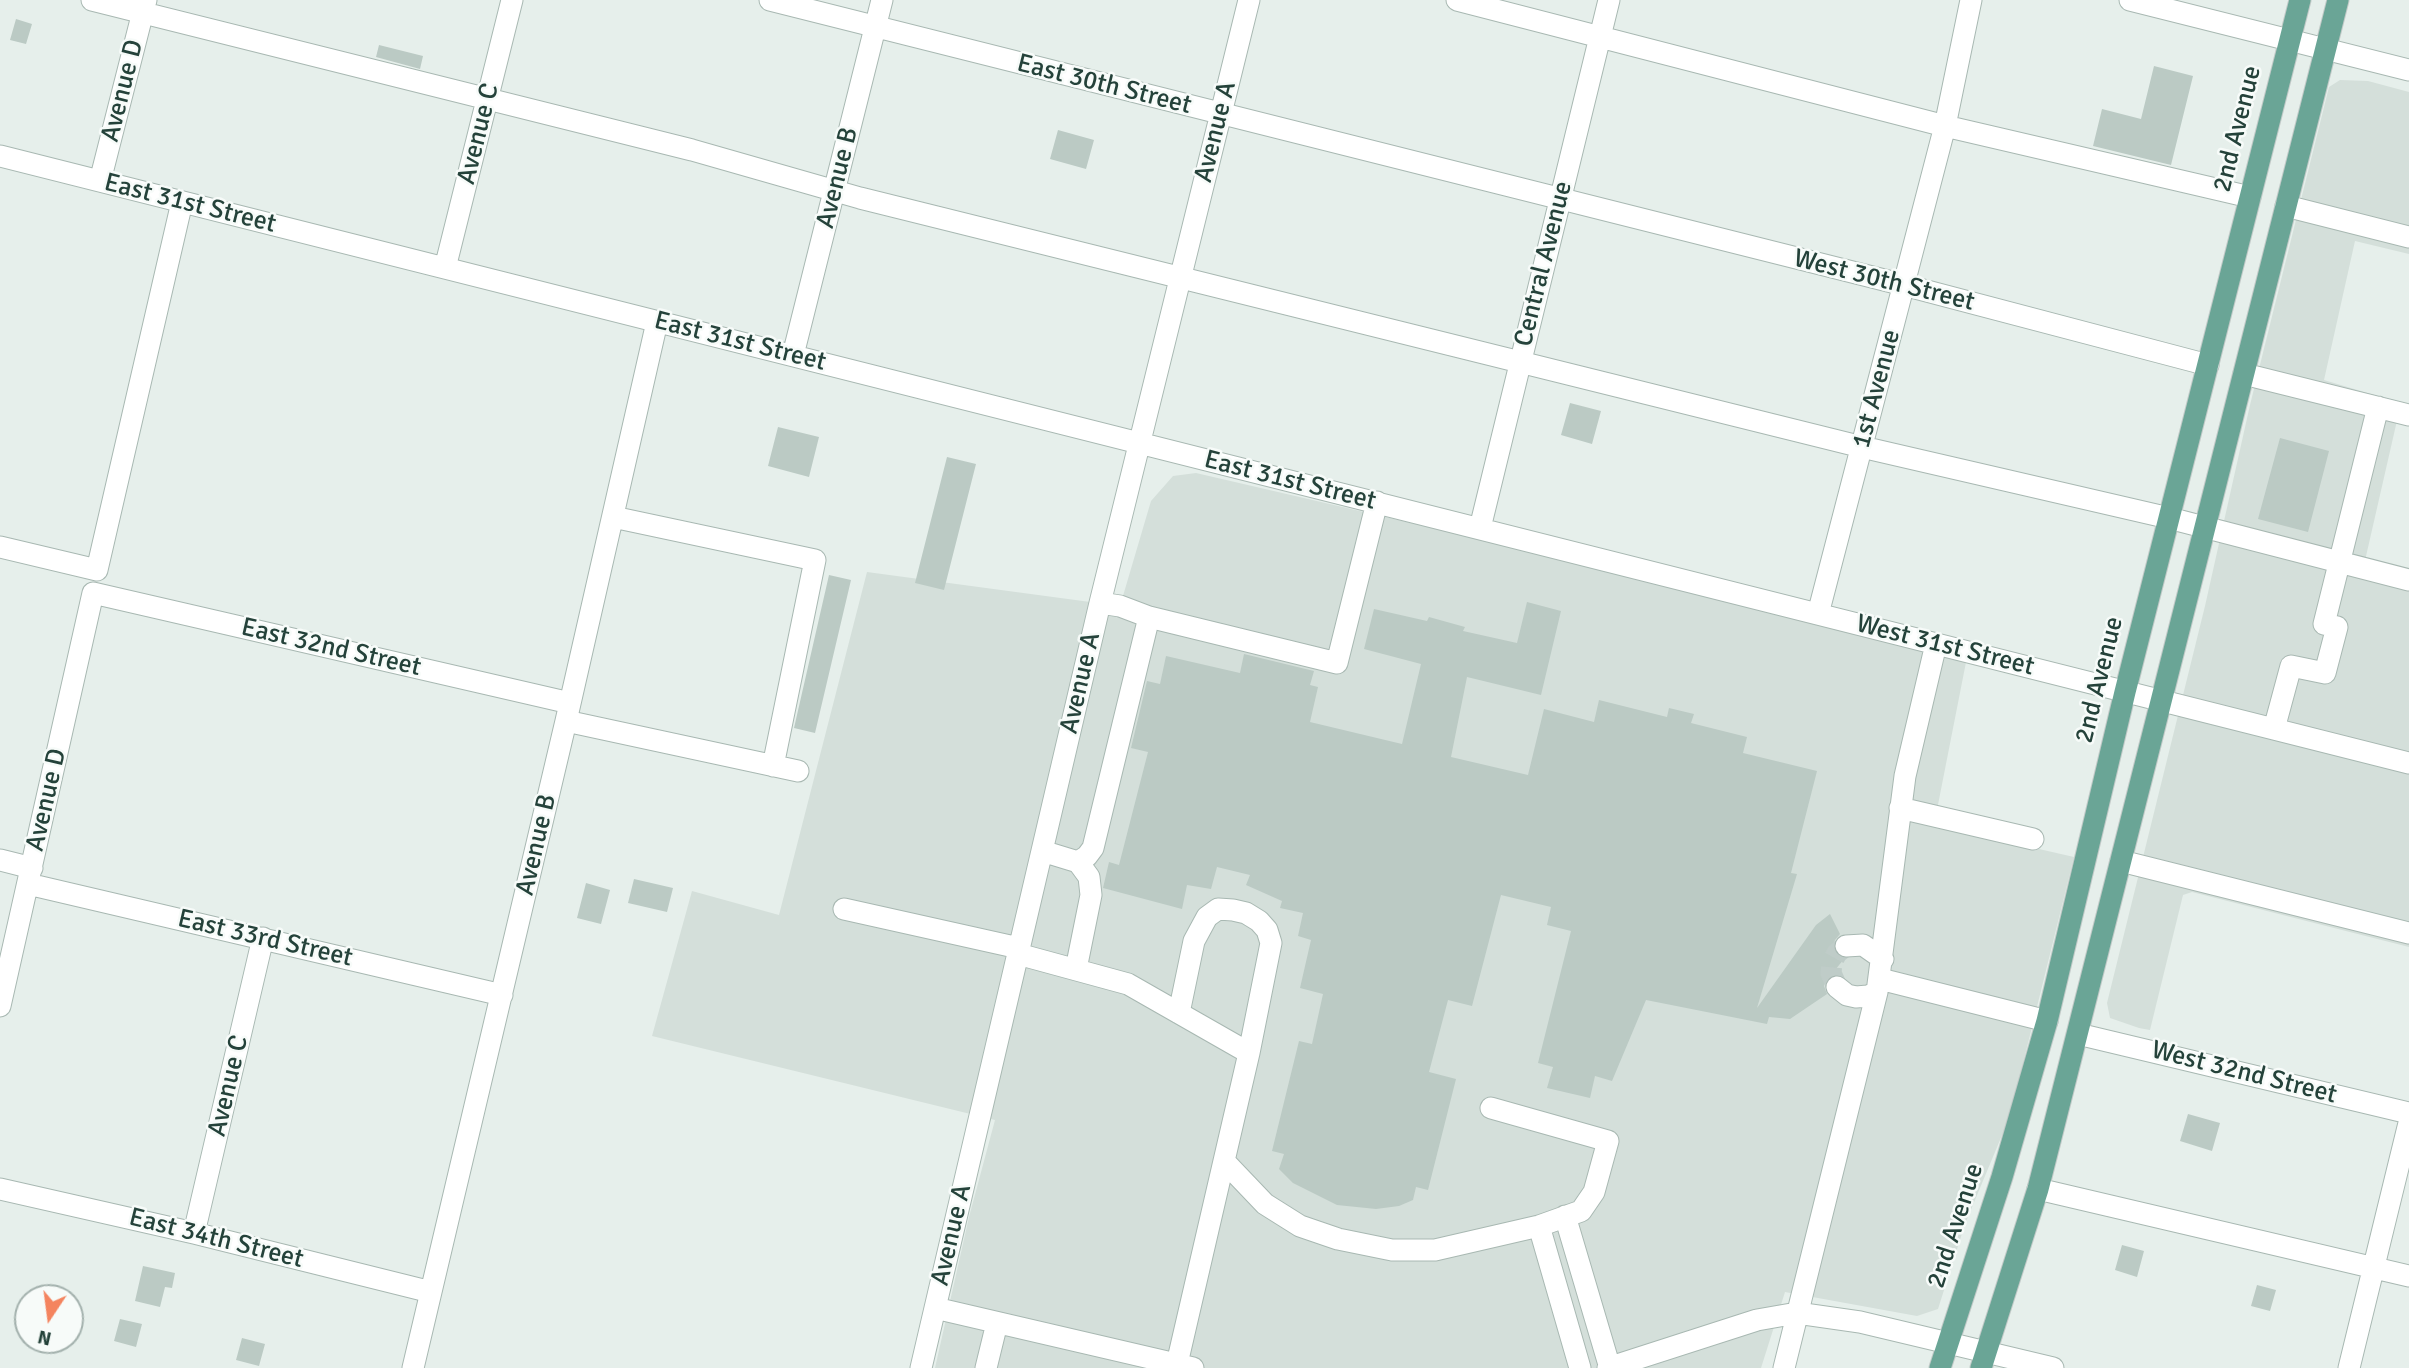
<!DOCTYPE html>
<style>
body{margin:0}
#map{position:relative;width:2409px;height:1368px;overflow:hidden;background:#e6efeb;font-family:Signika,sans-serif}
canvas{display:block}
.north{position:absolute;left:14px;top:1284px;width:70px;height:70px;box-sizing:border-box;background:#f7fbf9;border:2px solid #a3b1ad;border-radius:50%;rotate:193deg;font-size:19px;font-weight:700;line-height:28px;text-align:center;color:#24423a}
.north::after{content:'';display:block;margin:auto;width:24px;height:32px;background:#f4845f;clip-path:polygon(50% 0,100% 100%,50% 72%,0 100%)}
</style>
<div id="map">
<canvas width="2409" height="1368"></canvas>
<div class="north">N</div>
</div>
<script>
const c = document.querySelector('canvas').getContext('2d');
c.lineJoin = 'round';
function fill(path, color) { c.fillStyle = color; c.fill(path, 'evenodd'); }
const toPath = rows => new Path2D(rows.map(r => 'M' + r).join(''));
function strokePath(path, color, width, dash) { c.strokeStyle = color; c.lineWidth = width; c.lineCap = dash ? 'butt' : 'round'; c.setLineDash(dash || []); c.stroke(path); }
function drawText(font, color, halo, rows, align = 'center') {
  c.font = font + ' Signika,sans-serif'; c.lineWidth = 5; c.setLineDash([]); c.textBaseline = 'middle'; c.strokeStyle = halo; c.fillStyle = color; for (const [text, x, y, turn = 0] of rows) {
    c.save(); c.translate(x, y); c.rotate((+turn || 0) * Math.PI / 180); c.textAlign = isNaN(turn) ? turn : align; if (halo) c.strokeText(text, 0, 0); c.fillText(text, 0, 0); c.restore();
  }
}
fill(toPath([
 [2340,80,2368,81,2409,92,2409,254,2355,241,2324,380,2401,403,2364,565,2409,577,2409,947,2192,892,2183,895,2150,1030,2139,1028,2110,1018,2107,1003,2205,606,2250,405,2329,87],
 [1196,473,1968,652,1934,825,2074,857,2010,1116,1965,1224,1938,1309,1917,1316,1785,1292,1761,1368,935,1368,969,1217,995,1120,652,1036,692,891,779,915,867,572,1120,606,1151,501,1173,476]
]), '#d4dfda');
fill(toPath([
 [16,19,32,24,26,44,10,40],
 [379,45,423,56,420,69,376,57],
 [2154,66,2193,76,2171,165,2093,146,2102,109,2141,119],
 [1058,130,1094,140,1086,169,1050,159],
 [1570,403,1601,411,1592,444,1561,435],
 [778,427,819,437,809,477,768,466],
 [2280,438,2329,451,2308,532,2258,519],
 [947,457,976,464,944,590,915,583],
 [829,575,851,580,815,733,794,728],
 [1527,602,1561,611,1541,695,1467,677,1451,757,1528,775,1544,709,1594,722,1599,700,1667,717,1669,708,1694,714,1691,723,1747,737,1743,753,1817,771,1791,873,1797,874,1757,1008,1816,925,1830,914,1840,934,1835,940,1833,947,1835,954,1844,959,1835,970,1839,974,1832,975,1826,979,1824,986,1827,994,1790,1019,1769,1017,1767,1024,1646,1000,1612,1081,1595,1076,1590,1098,1547,1088,1553,1067,1538,1063,1571,931,1547,925,1551,907,1501,895,1472,1006,1448,1000,1429,1072,1456,1079,1428,1190,1416,1187,1413,1200,1399,1206,1376,1209,1337,1205,1293,1183,1279,1169,1284,1154,1272,1151,1299,1041,1312,1044,1323,994,1300,988,1311,940,1298,936,1303,913,1280,908,1282,901,1246,885,1250,875,1217,867,1211,889,1187,885,1182,909,1103,888,1109,862,1119,865,1148,752,1131,748,1147,681,1160,684,1166,656,1240,673,1244,654,1314,671,1310,685,1318,687,1310,722,1402,744,1421,664,1364,649,1374,609,1427,621,1429,617,1465,627,1463,631,1517,643],
 [634,879,673,888,667,912,628,903],
 [586,883,610,890,601,924,577,918],
 [2188,1114,2220,1123,2212,1151,2180,1141],
 [2122,1245,2144,1251,2137,1277,2115,1270],
 [143,1266,175,1273,172,1288,165,1287,160,1307,135,1301],
 [2257,1285,2276,1290,2270,1311,2251,1306],
 [120,1319,142,1324,136,1347,114,1341],
 [242,1338,265,1344,259,1366,236,1360]
]), '#bbcac4');
strokePath(toPath([
 [1837,987,1831,973,1832,962,1837,953,1846,946]
]), '#bfccc8', 21, [21, 10]);
const minor = toPath([
 [92,0,692,150,860,198,1862,447,2169,518,2409,580],
 [770,0,1904,285,2208,365],
 [1457,0,1945,126,2250,197],
 [2130,0,2409,70],
 [0,156,2409,763],
 [100,181,146,0],
 [2286,206,2409,237],
 [445,268,512,0],
 [793,355,882,0],
 [2244,374,2409,415],
 [613,517,815,560,773,766],
 [1480,528,1609,0],
 [0,547,97,570,182,202],
 [1818,614,1945,126,1971,0],
 [1149,617,1337,663,1377,502],
 [566,721,798,771],
 [2274,729,2291,666,2325,673,2337,627,2324,624,2378,407],
 [1900,808,2033,839],
 [1042,851,1078,862,1087,856,1093,848,1149,617,1120,606,1100,603],
 [0,860,32,868],
 [2121,861,2409,933],
 [28,884,502,995],
 [844,909,1019,948],
 [1846,946,1863,945,1883,959],
 [1018,954,1128,984,1249,1053],
 [1076,969,1091,895,1089,877,1078,862],
 [1880,979,2047,1021],
 [1837,987,1847,995,1856,997,1868,996,1877,992],
 [0,1006,93,593,570,703],
 [2078,1034,2409,1113],
 [1224,1161,1265,1204,1300,1226,1338,1239,1392,1250,1435,1250,1539,1226,1581,1211,1594,1192,1608,1141,1491,1108],
 [0,1189,194,1233,431,1292],
 [2038,1189,2409,1276],
 [1565,1216,1610,1368],
 [1539,1226,1580,1368],
 [194,1233,263,938],
 [935,1308,1193,1368],
 [413,1368,566,721,657,322],
 [921,1368,1100,603,1249,0],
 [986,1368,997,1323],
 [1176,1368,1249,1053,1271,943,1267,930,1259,921,1246,913,1233,910,1218,909,1207,917,1194,941,1179,1013],
 [1608,1368,1757,1320,1797,1313,1860,1322,2053,1368],
 [1784,1368,1877,992,1905,776,1936,644],
 [2349,1368,2409,1123]
]);
const major = toPath([
 [1940,1368,2002,1177,2047,1021,2125,692,2300,0],
 [1981,1368,2038,1189,2338,0]
]);
strokePath(minor, '#a8b8b2', 23);
strokePath(major, '#c2cac8', 23);
strokePath(minor, '#fff', 21);
strokePath(major, '#6aa596', 21);
drawText('26px', '#24423a', '#f7fbf9', [
 ["East 30th Street",1104,85,14],
 ["Avenue D",123,91,-76],
 ["2nd Avenue",2238,129,-76],
 ["Avenue A",1216,132,-76],
 ["Avenue C",479,134,-76],
 ["Avenue B",838,178,-76],
 ["East 31st Street",190,204,14],
 ["Central Avenue",1544,264,-76],
 ["West 30th Street",1884,281,14],
 ["East 31st Street",740,342,14],
 ["1st Avenue",1877,389,-75],
 ["East 31st Street",1290,481,14],
 ["West 31st Street",1945,646,14],
 ["East 32nd Street",331,648,13],
 ["2nd Avenue",2100,680,-76],
 ["Avenue A",1081,683,-77],
 ["Avenue D",47,800,-77],
 ["Avenue B",537,845,-77],
 ["East 33rd Street",265,939,13],
 ["West 32nd Street",2244,1073,14],
 ["Avenue C",229,1086,-77],
 ["2nd Avenue",1956,1226,-72],
 ["Avenue A",952,1235,-77],
 ["East 34th Street",216,1239,14]
]);
</script>
